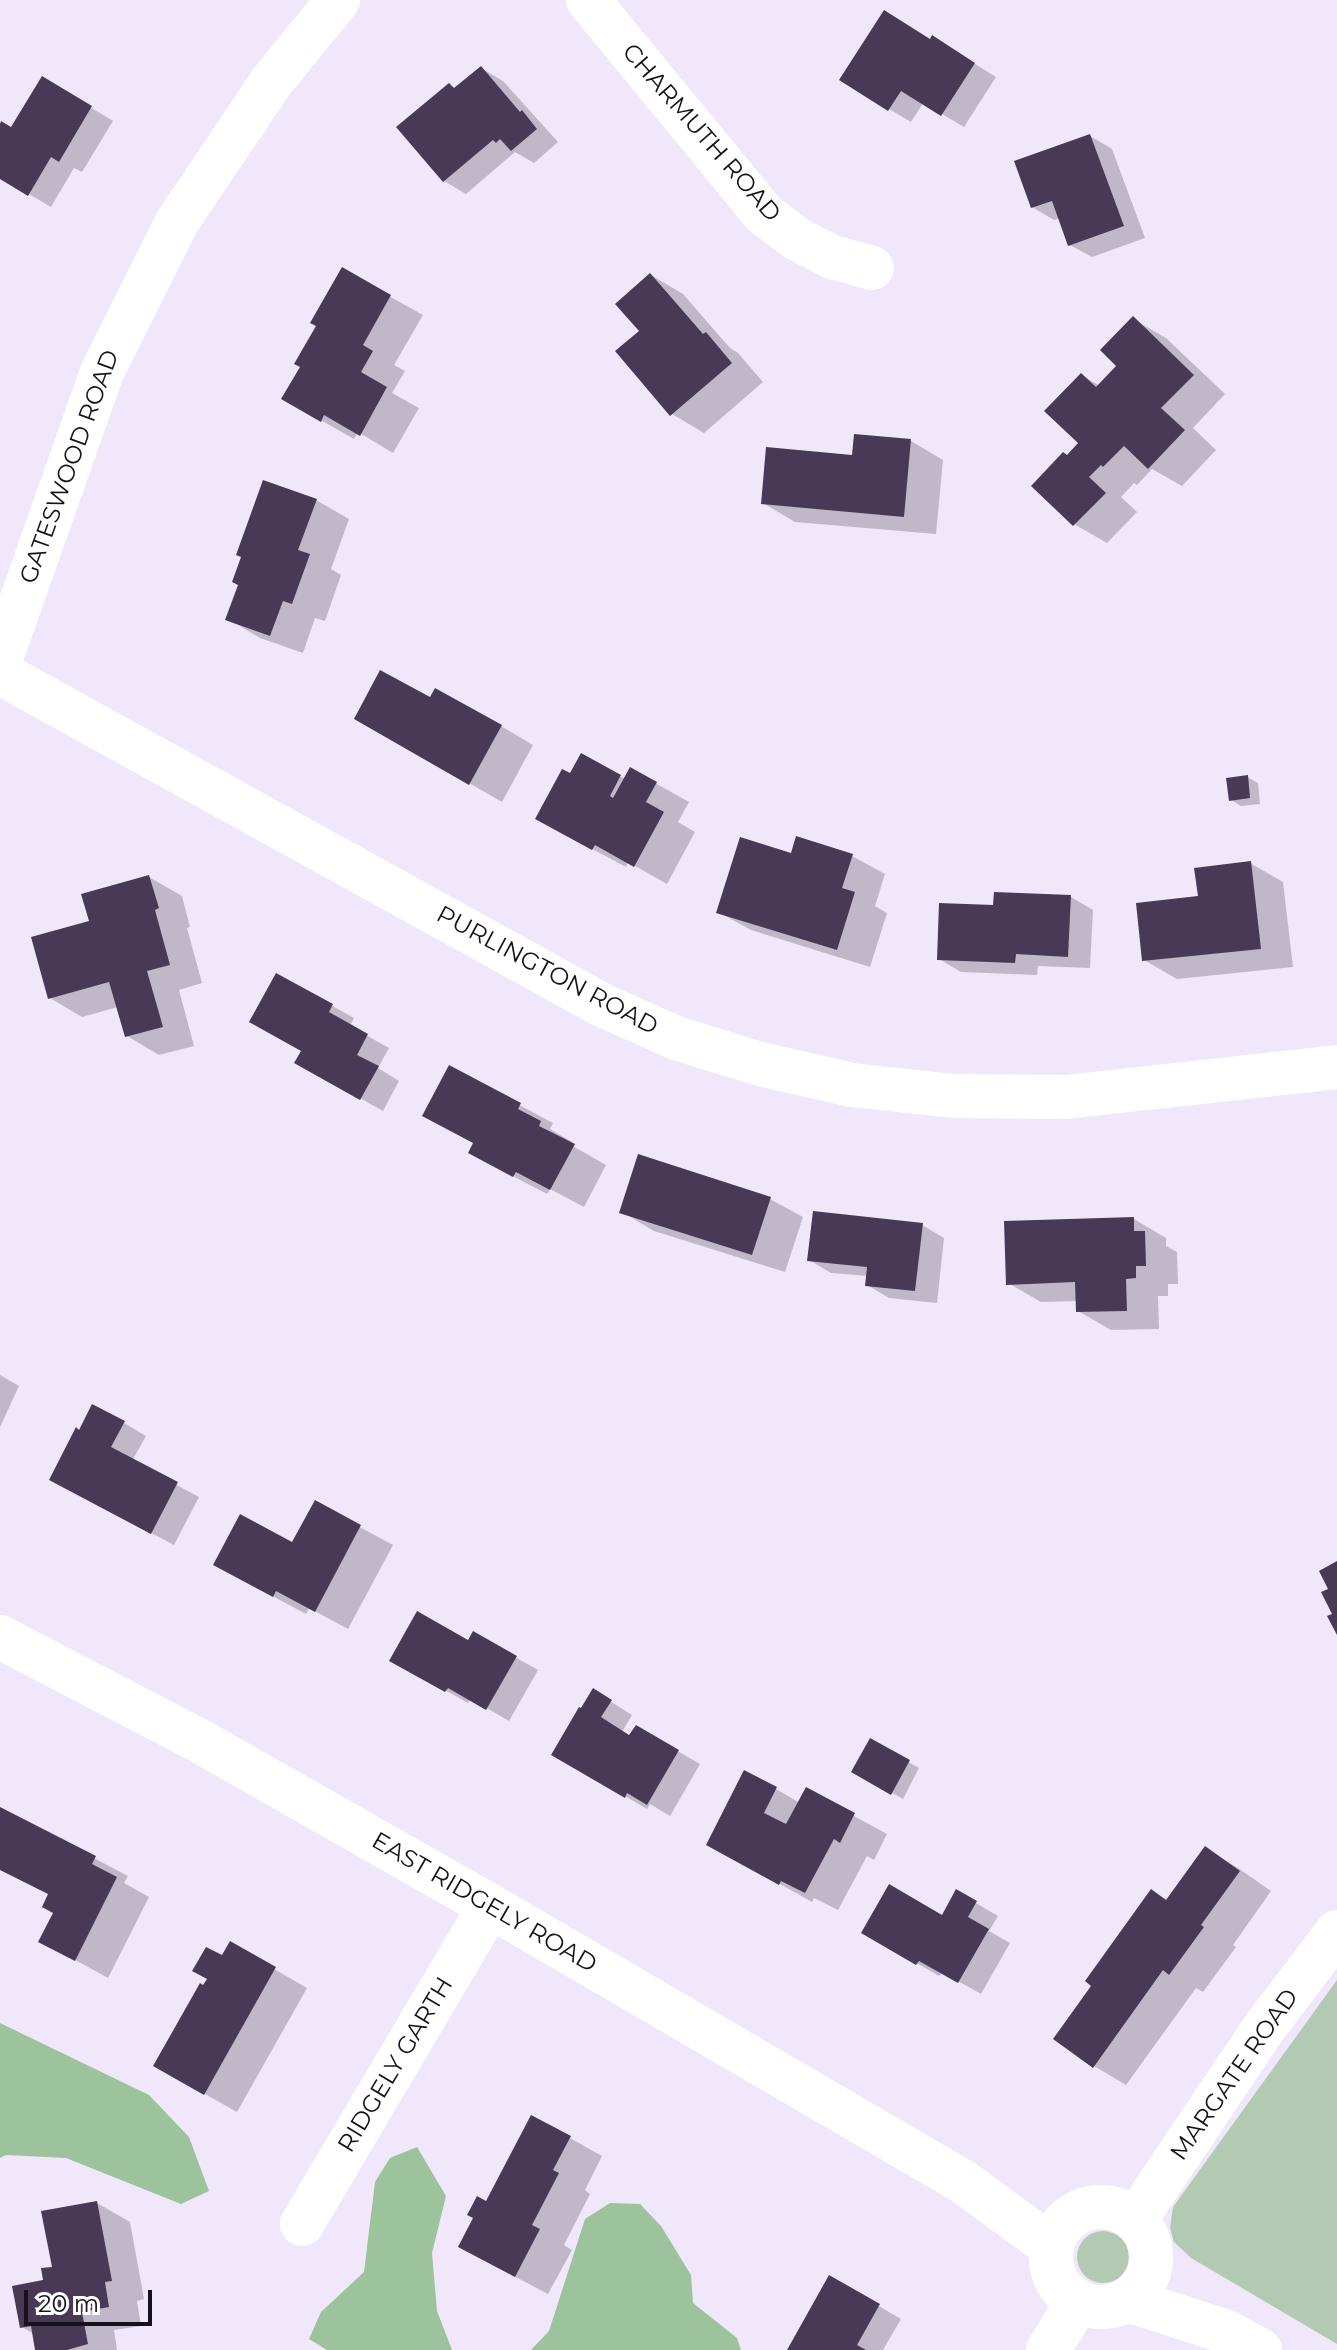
<!DOCTYPE html>
<style>
body{margin:0}
#map{position:relative;width:1337px;height:2350px;overflow:hidden;background:#f0e7fb;font-family:Montserrat,sans-serif}
canvas{display:block}
.scale{position:absolute;left:24px;top:2290px;width:128px;height:36px;box-sizing:border-box;border:4px solid #17111d;border-top:0;padding-left:10px;font-size:24px;line-height:28px;white-space:nowrap;color:#17111d;-webkit-text-stroke:6px #fff;paint-order:stroke}
</style>
<div id="map">
<canvas width="1337" height="2350"></canvas>
<div class="scale">20 m</div>
</div>
<script>
const c = document.querySelector('canvas').getContext('2d');
c.lineJoin = 'round';
function fill(path, color) { c.fillStyle = color; c.fill(path, 'evenodd'); }
const toPath = rows => new Path2D(rows.map(r => 'M' + r).join(''));
function strokePath(path, color, width, dash) { c.strokeStyle = color; c.lineWidth = width; c.lineCap = dash ? 'butt' : 'round'; c.setLineDash(dash || []); c.stroke(path); }
function drawText(font, color, halo, rows, align = 'center') {
  c.font = font + ' Montserrat,sans-serif'; c.lineWidth = 8; c.setLineDash([]); c.textBaseline = 'middle'; c.strokeStyle = halo; c.fillStyle = color; for (const [text, x, y, turn = 0] of rows) {
    c.save(); c.translate(x, y); c.rotate((+turn || 0) * Math.PI / 180); c.textAlign = isNaN(turn) ? turn : align; if (halo) c.strokeText(text, 0, 0); c.fillText(text, 0, 0); c.restore();
  }
}
fill(toPath([
 [1337,1980,1337,2344,1191,2258,1174,2242,1170,2228,1173,2207],
 '1077 2257a26 26 0 1 1 52 0a26 26 0 1 1-52 0Z'
]), '#b3cab2');
fill(toPath([
 [0,2023,149,2095,189,2137,209,2191,181,2204,66,2158,6,2155,0,2158],
 [417,2147,446,2196,432,2253,437,2311,452,2350,327,2350,309,2339,321,2312,364,2272,375,2182,390,2158],
 [610,2203,640,2204,661,2226,691,2275,693,2303,737,2338,741,2350,531,2350,549,2331,585,2219]
]), '#9dc39c');
fill(toPath([
 [931,41,954,51,996,77,964,127,923,103,911,122,889,109],
 [481,68,503,81,558,142,534,163,515,152,466,194,444,181,449,85,456,89],
 [64,91,113,121,82,172,74,168,51,207,0,177,0,128,12,130],
 [1090,136,1112,149,1145,238,1092,257,1070,245,1060,218,1054,220,1032,207],
 [342,270,423,315,394,365,405,371,392,393,419,408,393,453,358,432,354,439,284,399,302,367],
 [651,275,683,294,730,348,738,353,763,382,704,433,672,414,641,331],
 [1133,319,1166,338,1225,394,1193,428,1216,450,1182,486,1152,469,1137,485,1134,483,1121,497,1137,512,1107,543,1074,524,1068,457,1081,443,1081,375,1100,386,1119,366],
 [911,441,943,460,936,534,795,522,763,503,854,458],
 [316,500,349,519,331,569,341,575,325,621,315,618,303,653,260,638,228,619],
 [431,700,501,726,533,745,502,802,356,718],
 [581,756,625,779,630,769,689,802,678,822,695,832,667,884,628,862,626,867,570,837,571,776],
 [1247,777,1258,783,1260,804,1241,806,1231,800],
 [793,856,852,856,885,874,875,906,887,913,870,967,751,930,718,912],
 [1250,863,1283,882,1293,967,1177,979,1144,960,1200,898],
 [149,877,182,896,190,927,187,928,202,983,179,990,194,1046,159,1055,127,1036,118,1007,82,1017,50,998],
 [1071,897,1093,910,1090,968,1038,966,1037,975,961,972,939,959,995,907],
 [277,975,354,1018,350,1026,389,1048,378,1068,399,1081,383,1111,297,1063,303,1051],
 [450,1068,553,1123,550,1129,572,1142,571,1145,606,1165,584,1207,550,1189,547,1194,503,1171,475,1143],
 [770,1199,803,1217,785,1272,654,1231,622,1212],
 [1134,1219,1166,1238,1166,1246,1177,1252,1178,1284,1168,1284,1168,1296,1158,1296,1159,1329,1111,1330,1078,1311,1078,1301,1041,1302,1008,1283],
 [922,1225,944,1238,937,1303,889,1298,867,1285,868,1276,831,1273,809,1260],
 [0,1375,19,1386,0,1427],
 [124,1423,146,1436,132,1461,199,1497,174,1545,73,1492,80,1432],
 [315,1503,393,1545,348,1629,309,1608,306,1614,248,1583,293,1545],
 [474,1634,538,1670,509,1721,471,1699,468,1703,391,1660,469,1643],
 [594,1691,632,1715,622,1732,630,1737,636,1727,700,1764,670,1816,650,1804,647,1809,554,1754],
 [871,1741,919,1768,903,1799,854,1772],
 [776,1789,800,1803,806,1790,887,1834,874,1860,867,1856,838,1910,814,1898,812,1902,709,1844],
 [1,1809,128,1876,124,1883,149,1897,108,1978,41,1941,56,1912,50,1895,1,1868],
 [1206,1849,1238,1868,1271,1891,1233,1945,1236,1947,1203,1992,1196,1988,1126,2085,1094,2066,1094,1985,1152,1892,1168,1901],
 [957,1892,998,1916,989,1931,1010,1943,981,1994,942,1972,939,1976,863,1932,942,1918],
 [231,1944,307,1988,237,2112,155,2066],
 [570,2138,602,2156,585,2190,590,2194,564,2245,572,2250,548,2294,493,2265,487,2203],
 [97,2203,130,2222,144,2299,137,2301,141,2326,114,2330,117,2350,37,2350,34,2334,22,2327,45,2281],
 [829,2277,901,2319,883,2350,790,2350]
]), '#0003');
fill(toPath([
 [884,10,930,39,932,35,975,63,941,116,901,91,888,111,839,80],
 [481,66,520,112,522,110,537,129,511,151,500,139,496,143,493,140,443,182,396,127,449,83,454,88],
 [42,76,92,106,59,162,51,157,28,196,0,179,0,124,1,121,11,127],
 [1090,134,1124,226,1068,246,1052,201,1031,208,1014,161],
 [342,267,391,295,363,345,373,351,361,372,387,387,360,436,324,415,321,422,281,399,300,367,294,364,316,326,310,323],
 [650,273,703,334,706,332,732,363,670,416,615,351,639,331,615,304],
 [1133,316,1194,375,1161,408,1185,430,1148,469,1124,446,1103,467,1101,465,1089,477,1106,493,1073,526,1031,486,1063,452,1067,455,1078,443,1044,411,1081,373,1096,387,1116,366,1100,350],
 [854,434,911,439,904,517,761,504,766,447,852,455],
 [263,480,317,499,298,550,310,554,292,604,283,601,270,636,225,620,238,585,232,582,241,557,236,555],
 [380,670,430,697,435,688,502,725,469,785,354,719],
 [581,753,621,775,610,796,613,798,630,767,657,782,646,802,664,812,634,867,595,845,592,850,535,819,562,769,570,773],
 [1248,775,1250,798,1229,801,1226,778],
 [796,836,853,854,842,888,855,892,837,950,716,913,740,837,791,853],
 [1251,861,1261,949,1142,961,1136,903,1198,896,1194,868],
 [149,875,159,908,155,910,170,965,147,971,163,1027,125,1037,109,982,48,999,31,937,89,921,81,894],
 [994,892,1071,895,1068,957,1016,954,1015,963,937,960,939,903,993,905],
 [276,973,333,1004,329,1012,368,1034,357,1055,379,1066,360,1100,294,1063,301,1051,249,1022],
 [449,1065,521,1103,518,1109,541,1121,539,1126,575,1144,550,1190,516,1172,513,1177,468,1153,473,1143,422,1116],
 [638,1154,771,1197,752,1255,619,1213],
 [813,1211,923,1223,915,1291,865,1286,867,1267,807,1261],
 [1134,1217,1134,1231,1145,1231,1146,1266,1136,1266,1136,1278,1126,1279,1127,1311,1076,1312,1075,1282,1006,1285,1004,1221],
 [92,1404,125,1421,111,1447,178,1482,151,1534,49,1480,76,1427,79,1430],
 [315,1500,361,1525,315,1612,276,1591,273,1597,213,1565,240,1514,292,1542],
 [1337,1561,1337,1635,1327,1616,1332,1614,1321,1592,1328,1589,1319,1571],
 [417,1611,468,1640,473,1631,517,1656,486,1710,448,1688,445,1692,389,1661],
 [593,1688,612,1700,601,1717,629,1735,636,1725,679,1750,647,1805,627,1793,625,1798,551,1755,579,1707,581,1708],
 [870,1738,910,1760,891,1795,851,1772],
 [744,1770,777,1787,764,1813,786,1824,806,1787,855,1813,840,1843,834,1839,805,1893,781,1881,779,1885,706,1845],
 [0,1807,96,1856,92,1864,117,1877,75,1961,38,1942,53,1913,42,1907,48,1894,0,1870],
 [1205,1846,1240,1871,1201,1925,1204,1927,1169,1975,1163,1970,1093,2068,1053,2039,1091,1986,1085,1981,1151,1889,1166,1900],
 [889,1884,942,1915,956,1889,977,1901,968,1917,989,1929,958,1983,919,1961,916,1965,861,1933],
 [230,1941,276,1967,204,2095,153,2066,200,1983,203,1985,207,1979,192,1971,206,1947,222,1955],
 [531,2115,571,2136,553,2170,559,2173,532,2225,540,2229,515,2277,458,2247,473,2218,467,2215,477,2196,486,2201],
 [97,2201,112,2281,105,2282,109,2307,82,2312,88,2344,67,2350,35,2350,31,2326,20,2328,12,2286,43,2280,41,2268,52,2267,41,2211],
 [829,2275,880,2304,857,2345,866,2350,787,2350]
]), '#483a56');
strokePath(toPath([
 [588,0,764,214,797,239,832,257,872,268],
 [0,661,102,372,177,222,272,81,338,0],
 [0,673,602,1005,676,1038,760,1064,852,1085,953,1096,1066,1097,1337,1067],
 [1135,2220,1264,2028,1337,1932],
 [302,2224,490,1906]
]), '#fff', 44);
strokePath(toPath([
 [0,1637,198,1740,490,1906,962,2181,1051,2246],
 '1051 2257a50 50 0 1 1 100 0a50 50 0 1 1-100 0Z',
 [1128,2300,1227,2332,1260,2350],
 [1048,2350,1078,2302]
]), '#fff', 44);
drawText('24px', '#17111d', '#fff', [
 ["CHARMUTH ROAD",701,133,49],
 ["GATESWOOD ROAD",70,467,-70],
 ["PURLINGTON ROAD",547,971,28],
 ["EAST RIDGELY ROAD",484,1903,30],
 ["RIDGELY GARTH",396,2065,-59],
 ["MARGATE ROAD",1235,2075,-55]
]);
</script>
